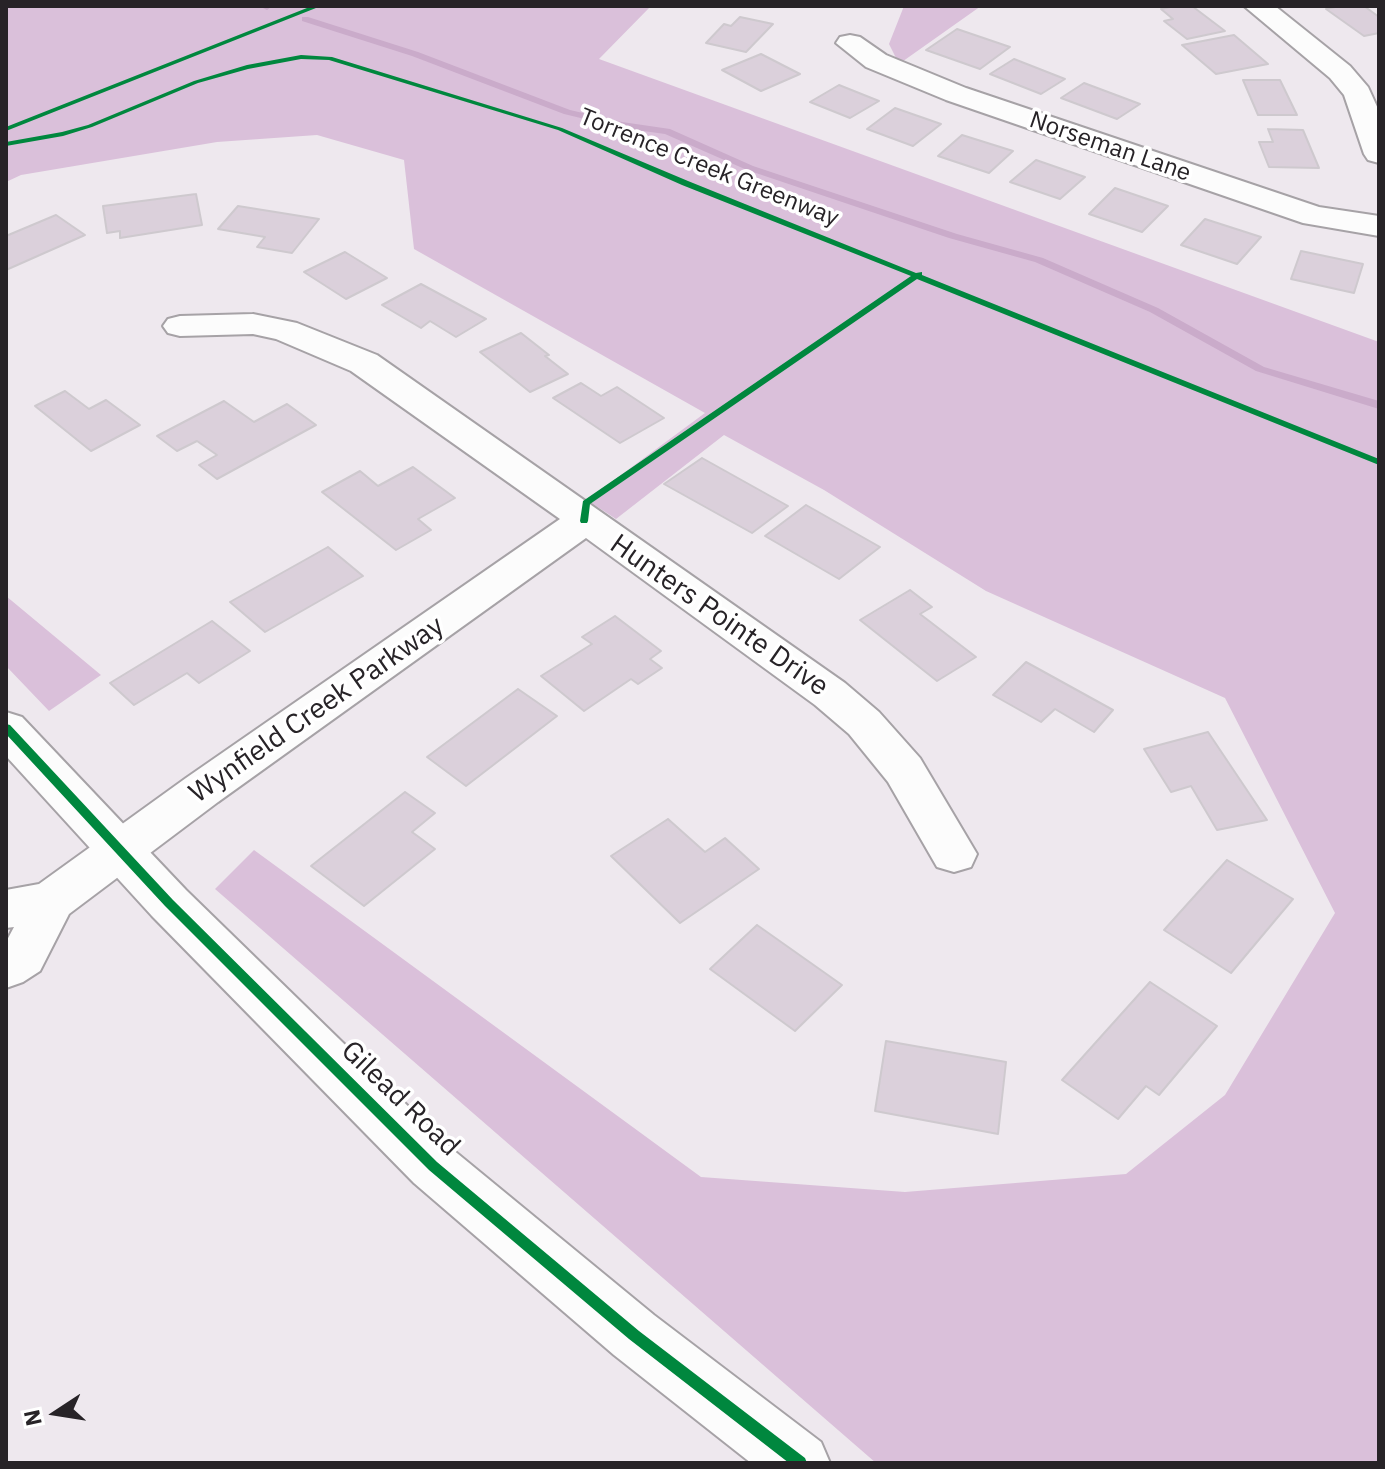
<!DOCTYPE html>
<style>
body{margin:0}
#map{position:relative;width:1385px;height:1469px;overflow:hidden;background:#eee8ee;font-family:"IBM Plex Sans",sans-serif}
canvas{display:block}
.frame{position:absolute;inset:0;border:8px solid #272327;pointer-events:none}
.north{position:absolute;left:16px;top:1373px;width:80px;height:80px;-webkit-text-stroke:6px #fff;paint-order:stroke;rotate:258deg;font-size:22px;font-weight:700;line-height:32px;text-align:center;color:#272327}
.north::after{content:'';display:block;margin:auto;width:28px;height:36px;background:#272327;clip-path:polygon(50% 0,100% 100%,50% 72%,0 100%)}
</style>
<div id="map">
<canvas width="1385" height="1469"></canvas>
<div class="frame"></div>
<div class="north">N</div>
</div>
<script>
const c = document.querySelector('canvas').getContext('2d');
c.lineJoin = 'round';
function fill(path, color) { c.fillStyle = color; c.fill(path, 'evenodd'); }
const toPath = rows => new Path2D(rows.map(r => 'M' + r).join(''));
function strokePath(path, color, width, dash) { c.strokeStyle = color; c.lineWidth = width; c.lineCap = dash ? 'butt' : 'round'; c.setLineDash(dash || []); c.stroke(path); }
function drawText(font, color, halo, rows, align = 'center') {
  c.font = font + ' "IBM Plex Sans",sans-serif'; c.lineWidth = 7; c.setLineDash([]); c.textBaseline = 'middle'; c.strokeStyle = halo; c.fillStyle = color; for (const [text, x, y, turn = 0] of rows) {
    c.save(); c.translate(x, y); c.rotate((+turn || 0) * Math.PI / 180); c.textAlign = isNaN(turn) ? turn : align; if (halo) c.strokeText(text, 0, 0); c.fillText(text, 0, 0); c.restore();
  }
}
fill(toPath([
 [6,6,651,6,599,59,1379,342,1379,1463,876,1463,215,889,254,850,701,1177,905,1192,1126,1174,1225,1095,1335,913,1225,698,986,591,824,490,724,435,616,519,587,500,705,413,414,249,404,160,317,135,217,142,21,175,6,182],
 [904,6,981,6,899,64,889,44],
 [6,596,101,675,49,711,6,666]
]), '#dac0da');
fill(toPath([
 [259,6,271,6,271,7,267,10,259,6],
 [302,17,308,17,418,52,570,110,622,122,670,129,753,166,957,234,1043,258,1158,308,1264,367,1379,401,1379,409,1256,371,1150,312,1035,262,949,238,747,170,665,134,622,128,564,114,412,56,302,21,302,17]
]), '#caabca');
const building = toPath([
 [1175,6,1192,6,1225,31,1187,39,1164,21,1173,19,1161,9,1175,6],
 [1340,6,1364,6,1379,17,1379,33,1364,36,1326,9,1340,6],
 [740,17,773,24,746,52,706,43,724,24,731,26,740,17],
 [957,29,1010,47,980,69,926,50,957,29],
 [1234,35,1268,64,1216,74,1182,45,1234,35],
 [761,54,800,74,761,91,722,70,761,54],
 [1014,59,1065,79,1041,94,990,74,1014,59],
 [1243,80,1280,80,1297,115,1258,115,1243,80],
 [1084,83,1140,104,1117,119,1061,98,1084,83],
 [839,85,879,101,850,118,810,102,839,85],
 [895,108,941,124,913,146,867,129,895,108],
 [1268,129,1303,130,1319,168,1269,167,1259,142,1273,142,1268,129],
 [962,135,1013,151,989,173,938,156,962,135],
 [1036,160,1085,177,1060,199,1010,182,1036,160],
 [1115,188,1168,206,1142,232,1089,214,1115,188],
 [196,194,202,225,120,238,120,231,107,233,103,206,196,194],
 [238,206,319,219,292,253,257,247,265,237,218,229,238,206],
 [56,215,85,235,6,270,6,236,56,215],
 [1205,219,1261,237,1237,264,1181,245,1205,219],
 [1301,251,1363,264,1354,293,1291,279,1301,251],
 [345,252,387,278,346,299,304,272,345,252],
 [421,284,486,319,456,337,430,321,421,328,382,305,421,284],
 [521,333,549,355,545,356,568,374,530,392,480,352,521,333],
 [581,383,601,396,617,387,664,418,620,443,553,398,581,383],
 [65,391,89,409,106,400,140,425,91,451,35,406,65,391],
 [224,401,254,422,287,404,316,425,217,479,199,465,217,455,197,441,177,451,157,436,224,401],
 [702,458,788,506,752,533,664,484,702,458],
 [413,467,455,498,418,519,431,530,396,550,322,492,360,471,378,486,413,467],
 [806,505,880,547,839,579,765,536,806,505],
 [328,547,363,576,265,632,230,602,328,547],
 [910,590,932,607,920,614,976,657,937,681,860,620,910,590],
 [615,616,661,651,650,659,662,668,638,684,631,679,584,711,541,676,592,644,582,637,615,616],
 [212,621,250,651,199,683,187,673,134,705,110,683,212,621],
 [1026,662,1113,710,1094,732,1055,709,1041,722,993,695,1026,662],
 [518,689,557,716,466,786,427,757,518,689],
 [1208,732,1267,820,1217,830,1191,786,1171,792,1144,749,1208,732],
 [405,792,435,813,412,832,435,849,364,906,311,866,405,792],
 [668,819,705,852,725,838,759,869,680,923,611,856,668,819],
 [1227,860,1293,899,1231,973,1164,930,1227,860],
 [757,925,842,985,795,1031,710,969,757,925],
 [1150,982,1217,1026,1159,1095,1146,1086,1118,1119,1062,1080,1150,982],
 [886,1041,1006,1062,998,1134,875,1111,886,1041]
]);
fill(building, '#dbd0db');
strokePath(building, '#cec9ce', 2);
const minor = toPath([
 [1244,6,1275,6,1350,66,1368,87,1379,111,1379,163,1368,160,1364,154,1344,95,1330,78,1244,6],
 [850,35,860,37,886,55,966,88,1319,207,1379,216,1379,236,1303,223,946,100,866,67,836,43,840,37,850,35],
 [253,314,297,323,377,355,845,683,879,712,920,758,977,854,971,867,954,872,937,867,888,782,849,734,815,705,586,538,218,802,69,914,40,971,23,982,6,988,6,942,14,927,6,928,6,890,39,884,186,778,560,519,351,371,276,339,253,334,180,336,168,333,163,326,168,319,180,316,253,314]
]);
const major = toPath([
 [6,712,22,717,186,890,452,1149,654,1315,821,1442,830,1463,751,1463,614,1355,414,1183,152,916,6,756,6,712]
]);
strokePath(minor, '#a6a2a6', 4);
strokePath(major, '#a6a2a6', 4);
fill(minor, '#fcfcfc');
fill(major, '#fcfcfc');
fill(toPath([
 [312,6,321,6,6,131,6,127,312,6],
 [301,55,332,57,562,128,688,181,916,273,922,272,922,275,1379,459,1379,465,917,279,590,504,588,521,587,523,581,523,580,521,583,501,911,276,682,185,558,130,329,60,301,59,248,69,198,83,92,127,63,136,6,146,6,142,62,132,88,125,194,81,247,65,301,55],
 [6,724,10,725,173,900,437,1162,639,1331,805,1458,807,1463,789,1463,629,1339,429,1170,165,906,6,734,6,724]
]), '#00873e');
drawText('24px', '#272327', '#fff', [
 ["Norseman Lane",1110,147,19],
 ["Torrence Creek Greenway",709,168,22]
]);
drawText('28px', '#272327', '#fff', [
 ["Hunters Pointe Drive",719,616,35],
 ["Wynfield Creek Parkway",317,710,-35],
 ["Gilead Road",400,1099,44]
]);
</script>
